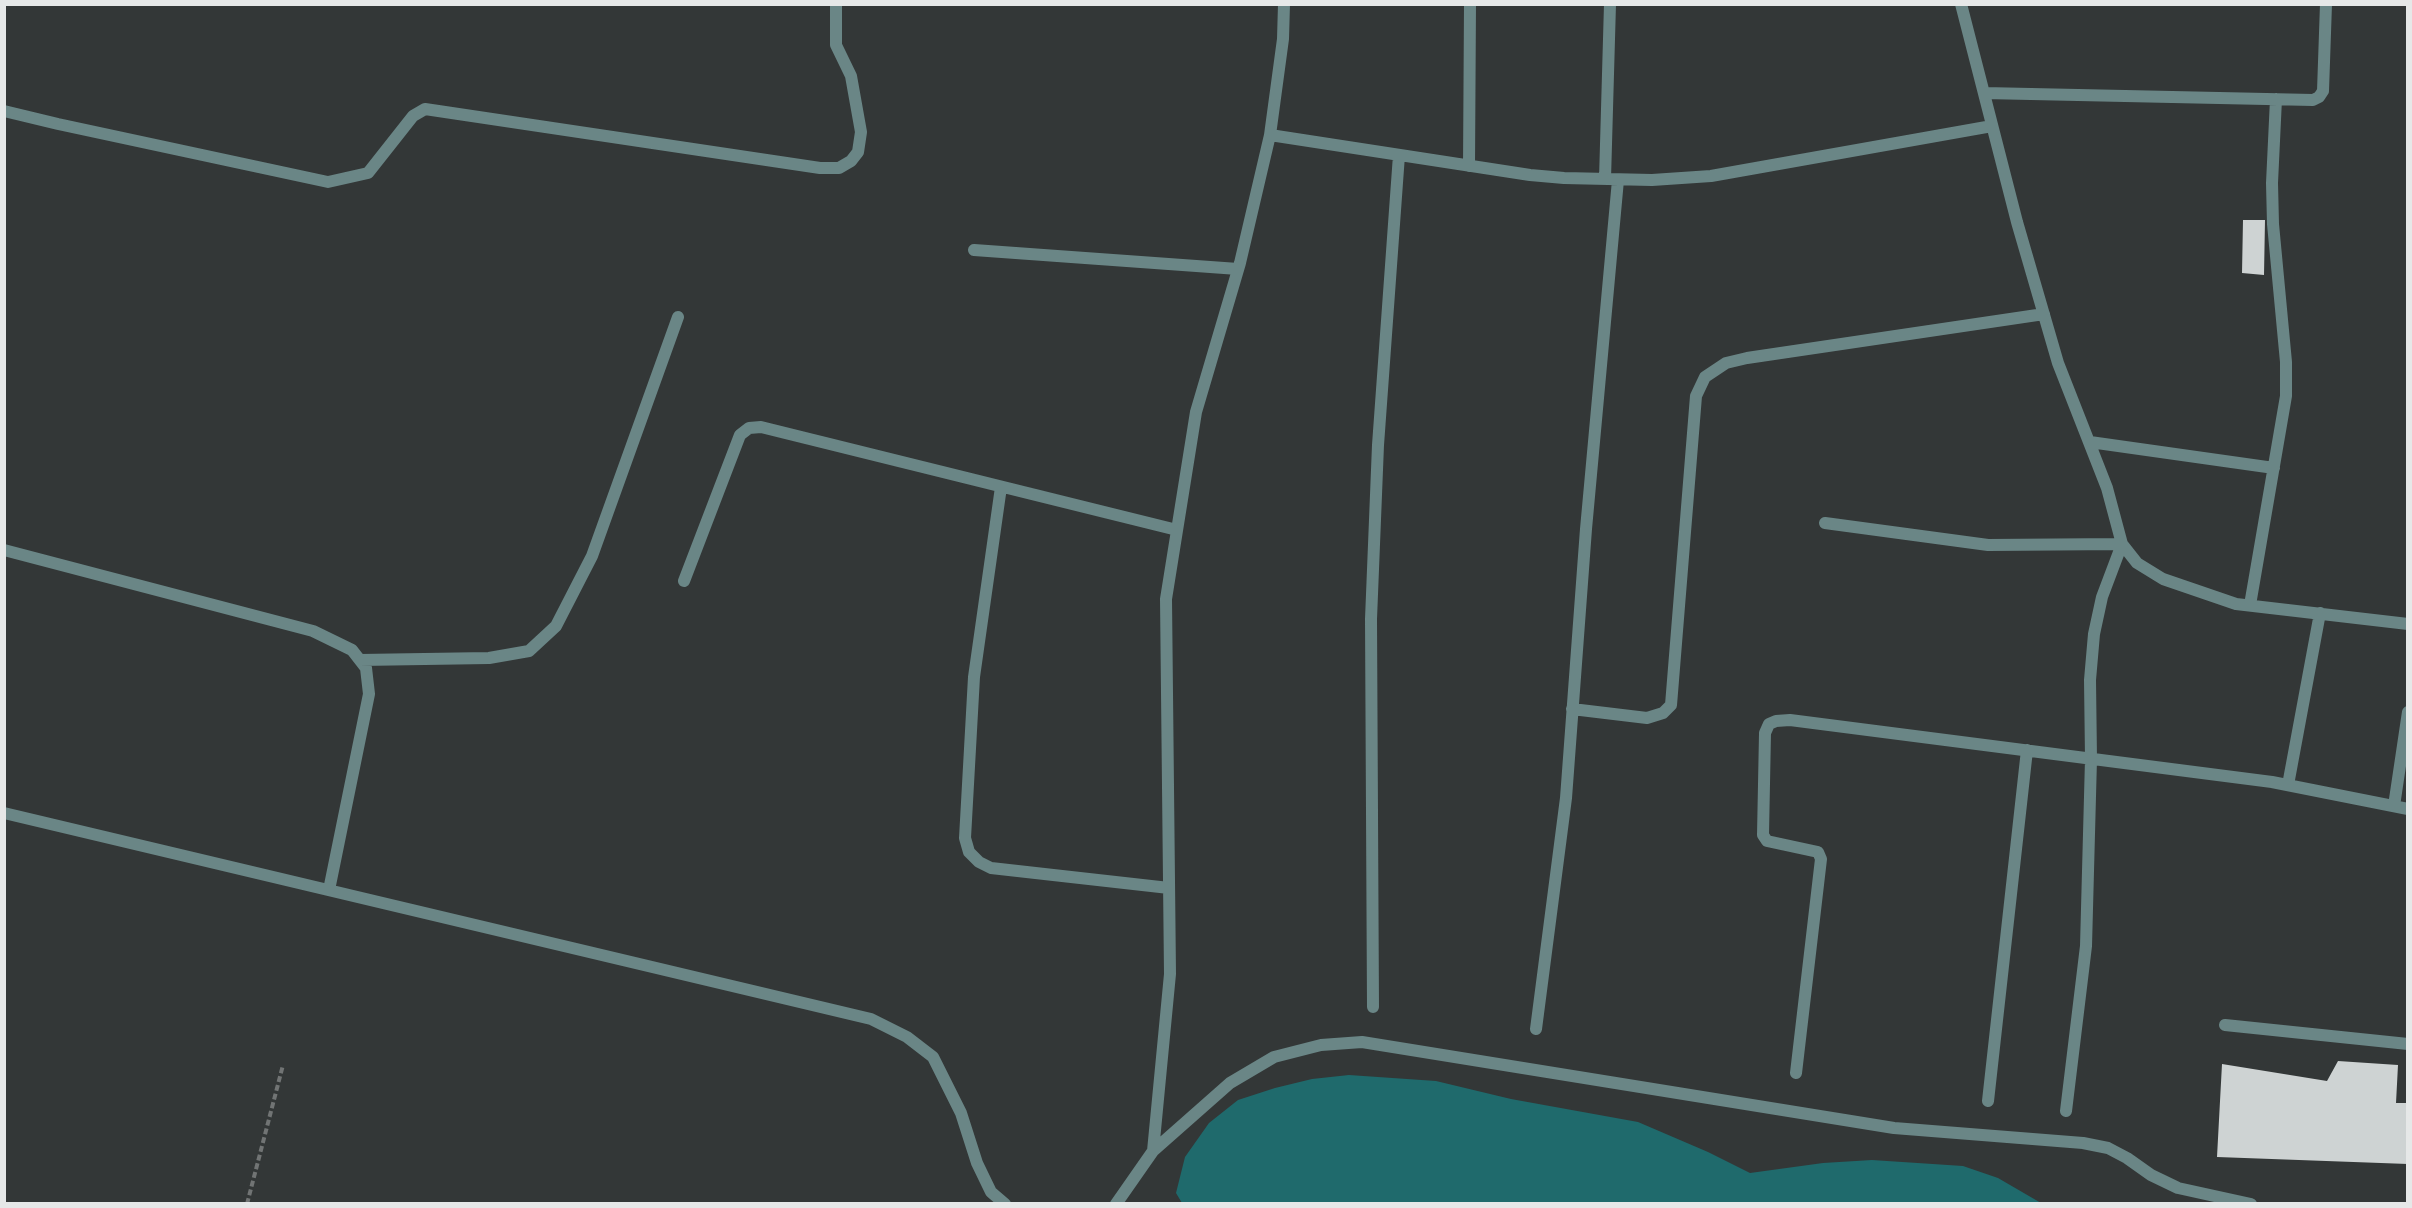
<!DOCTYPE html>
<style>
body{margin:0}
#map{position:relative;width:2412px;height:1208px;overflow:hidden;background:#333737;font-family:"Open Sans",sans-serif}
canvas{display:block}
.frame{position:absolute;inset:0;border:6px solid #e6e8e8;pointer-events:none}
</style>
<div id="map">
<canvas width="2412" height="1208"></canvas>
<div class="frame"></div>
</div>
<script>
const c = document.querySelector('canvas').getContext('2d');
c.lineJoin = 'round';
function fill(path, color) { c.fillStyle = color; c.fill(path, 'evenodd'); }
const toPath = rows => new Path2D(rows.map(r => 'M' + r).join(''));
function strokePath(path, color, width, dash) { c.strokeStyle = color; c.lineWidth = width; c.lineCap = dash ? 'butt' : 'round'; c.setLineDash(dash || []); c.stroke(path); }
fill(toPath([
 [1349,1075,1436,1081,1511,1099,1638,1122,1708,1152,1750,1173,1823,1163,1872,1160,1963,1166,1998,1178,2041,1203,1182,1203,1176,1193,1185,1157,1209,1123,1238,1100,1275,1088,1312,1079]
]), '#1f6a6c');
fill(toPath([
 [2243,220,2265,220,2264,275,2242,273],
 [2338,1061,2398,1065,2396,1103,2408,1103,2408,1164,2217,1157,2222,1064,2327,1081]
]), '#ced3d3');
strokePath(toPath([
 [247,1204,283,1065]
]), '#717474', 4, [6, 3]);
strokePath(toPath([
 [4,111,58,124,328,182,368,173,413,116,425,109,820,168,839,168,851,161,858,152,861,132,851,76,836,45,836,4],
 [4,550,313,631,352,650,366,668,369,694,329,890],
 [360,660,489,658,529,651,556,626,592,556,678,317],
 [4,813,871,1019,907,1037,933,1057,961,1113,977,1163,991,1192,1005,1204],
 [2225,1025,2408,1044]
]), '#6a8686', 12);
strokePath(toPath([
 [1961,4,2017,222,2058,363,2107,488,2122,544,2137,563,2163,579,2236,604,2408,624],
 [1984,93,2313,100,2319,97,2323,91,2326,4],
 [1270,135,1530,175,1564,178,1652,180,1711,176,1992,126],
 [1469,166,1470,4],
 [1605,179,1610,4],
 [974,250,1238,269],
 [2090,442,2274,468],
 [1001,487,974,677,965,838,969,852,979,862,991,868,1169,888],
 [1825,523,1988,545,2122,544,2102,597,2094,634,2090,680,2091,759,2086,946,2066,1111],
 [684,581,740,435,749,428,761,427,1177,530],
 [2250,605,2286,396,2286,362,2273,224,2272,183,2276,99],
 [1572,709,1647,718,1663,713,1671,705,1696,396,1705,377,1726,363,1747,358,2044,314],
 [2288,785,2320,613],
 [2394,806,2408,712],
 [1373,1007,1371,619,1378,445,1399,155],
 [1536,1029,1566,798,1586,529,1618,180],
 [1796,1073,1821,859,1818,852,1767,841,1763,835,1765,733,1769,724,1776,721,1790,720,2272,782,2408,809],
 [1988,1101,2027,750],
 [1153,1151,1170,974,1166,599,1196,412,1240,263,1270,135,1283,39,1284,4],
 [1116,1204,1153,1151,1230,1083,1274,1057,1321,1045,1362,1042,1894,1128,2083,1143,2108,1148,2127,1158,2151,1175,2178,1188,2251,1204]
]), '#6a8686', 12);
</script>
